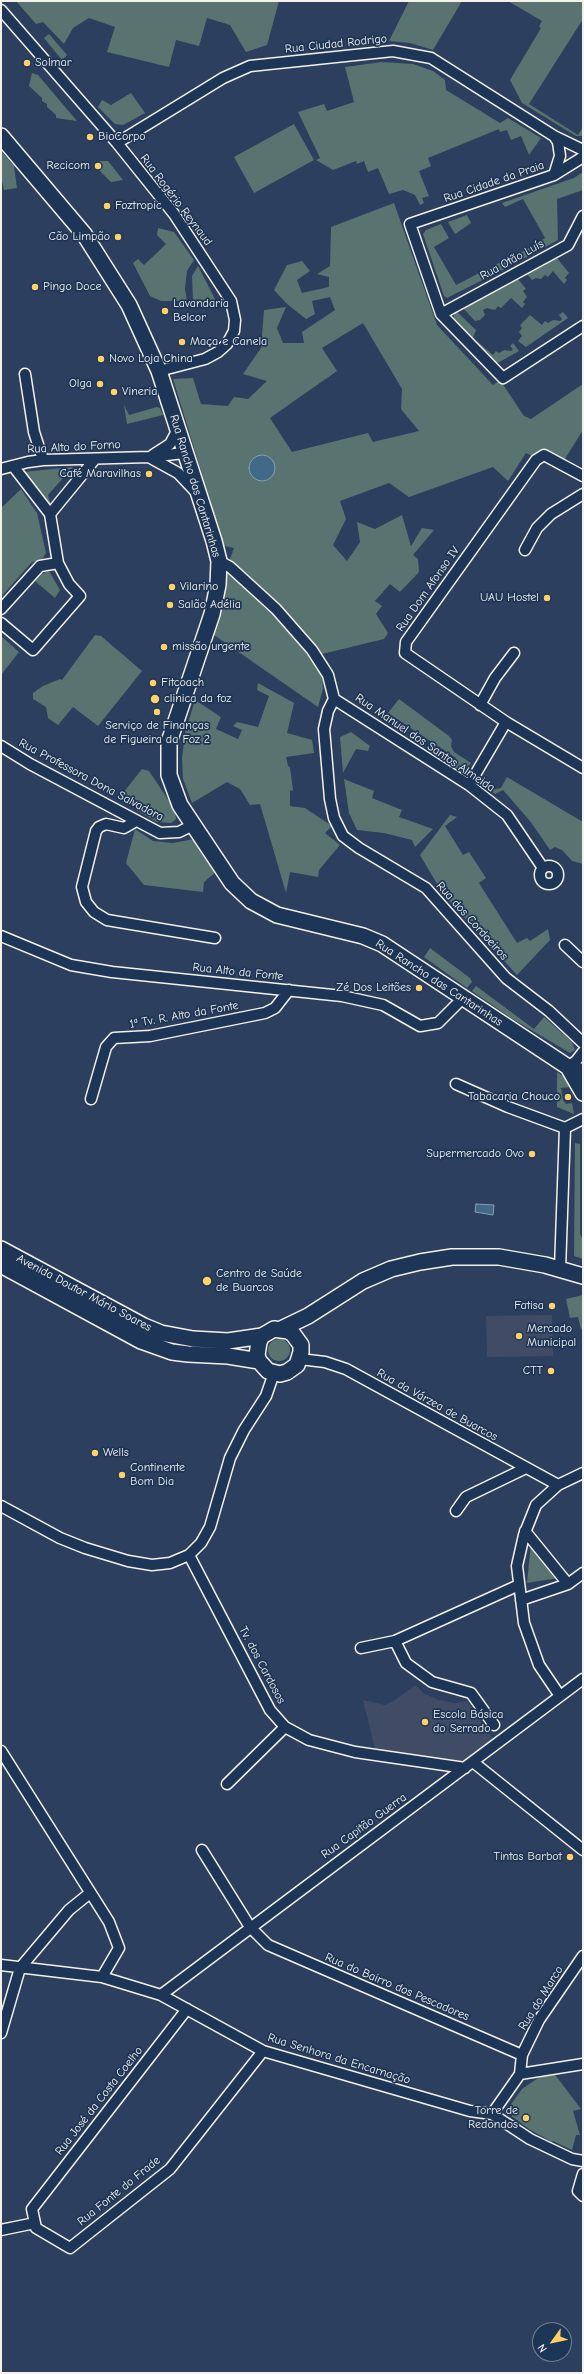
<!DOCTYPE html>
<meta charset="utf-8">
<style>
body{margin:0}
#map{position:relative;width:584px;height:2374px;overflow:hidden;background:#2d3f5e;font-family:"Comic Neue",sans-serif}
canvas{display:block}
.frame{position:absolute;inset:0;border:2px solid #f4f1e8;pointer-events:none}
.north{position:absolute;left:532px;top:2322px;width:40px;height:40px;box-sizing:border-box;background:#1d3557;border:1px solid #738091;border-radius:50%;rotate:237deg;font-size:11px;font-weight:700;line-height:16px;text-align:center;color:#f4f1e8}
.north::after{content:'';display:block;margin:auto;width:14px;height:18px;background:#ffd166;clip-path:polygon(50% 0,100% 100%,50% 72%,0 100%)}
</style>
<div id="map">
<canvas width="584" height="2374"></canvas>
<div class="frame"></div>
<div class="north">N</div>
</div>
<script>
const c = document.querySelector('canvas').getContext('2d');
c.lineJoin = 'round';
function fill(path, color) { c.fillStyle = color; c.fill(path, 'evenodd'); }
const toPath = rows => new Path2D(rows.map(r => 'M' + r).join(''));
function strokePath(path, color, width, dash) { c.strokeStyle = color; c.lineWidth = width; c.lineCap = dash ? 'butt' : 'round'; c.setLineDash(dash || []); c.stroke(path); }
function drawText(font, color, halo, rows, align = 'center') {
  c.font = font + ' "Comic Neue",sans-serif'; c.lineWidth = 3.5; c.setLineDash([]); c.textBaseline = 'middle'; c.strokeStyle = halo; c.fillStyle = color; for (const [text, x, y, turn = 0] of rows) {
    c.save(); c.translate(x, y); c.rotate((+turn || 0) * Math.PI / 180); c.textAlign = isNaN(turn) ? turn : align; if (halo) c.strokeText(text, 0, 0); c.fillText(text, 0, 0); c.restore();
  }
}
fill(toPath([
 [552,1315,553,1356,487,1357,486,1316],
 [416,1685,423,1693,439,1700,455,1703,467,1701,493,1740,459,1764,375,1748,363,1700,385,1705,392,1702]
]), '#404b66');
fill(toPath([
 [16,1,279,1,267,45,246,52,230,25,207,18,199,46,176,40,169,67,107,52,115,27,89,18,73,28,64,44,43,22,36,24],
 [409,1,462,1,433,50,410,43,389,41],
 [508,1,583,1,583,19,529,104,578,135,583,127,583,136,576,136,522,103,510,80,541,28,539,26,542,21],
 [49,34,67,55,62,60,44,38],
 [382,62,413,64,433,71,445,80,446,90,500,123,508,118,541,138,529,155,521,136,511,140,507,130,500,132,499,129,428,158,431,166,419,171,429,196,422,198,424,203,420,205,415,195,403,190,389,194,378,168,368,172,364,161,357,164,356,161,333,170,316,160,320,158,298,112,324,104,327,111,354,102,345,67],
 [32,73,38,75,77,121,56,118,56,115,47,107,47,104,42,101,42,98,29,86],
 [131,93,145,113,123,125,115,124,98,107,102,100,111,105],
 [294,124,314,160,254,193,234,157],
 [1,151,14,166,17,188,4,190,1,177],
 [99,161,108,161,123,180,111,182,99,170],
 [583,172,583,190,557,199,558,240,512,265,509,260,545,238,523,199,505,207,502,203,574,178],
 [394,203,437,325,493,385,500,380,524,416,531,419,583,384,583,430,563,462,534,457,526,453,508,481,493,467,409,497,389,483,340,501,346,519,333,545,347,561,360,542,357,522,375,529,402,515,411,546,422,528,434,530,413,555,418,559,419,572,400,592,390,584,375,601,382,606,376,614,388,633,384,639,318,655,229,562,234,548,224,546,173,379,193,378,201,404,228,406,234,397,248,399,267,381,243,374,261,348,264,310,286,307,277,328,283,343,304,343,302,332,335,310,330,297,312,301,315,314,306,319,287,304,274,290,287,265,302,261,310,271,297,280,302,293,329,287,329,277,317,274,330,266,331,227],
 [363,323,402,389,401,409,419,431,373,442,368,433,292,452,270,418,337,371,322,348],
 [258,456,266,456,272,461,268,479,264,480,253,477,251,461],
 [467,215,471,223,455,234,448,222],
 [441,224,449,238,434,247,456,285,501,262,505,262,508,267,447,298,444,296,423,234,426,230],
 [158,228,174,232,194,260,187,271,185,289,187,301,161,301,150,296,133,263,138,259,144,265,166,244,157,235],
 [557,258,569,273,565,278,567,280,564,284,553,271,548,277,545,275,541,279,536,278,532,280,527,274],
 [198,266,216,301,193,301,192,276],
 [518,279,526,289,523,291,527,297,523,302,525,304,522,308,511,298,501,308,498,306,495,310,487,308,483,310,485,315,480,320,475,321,463,308],
 [457,312,476,330,473,338,493,355,496,351,499,353,504,350,511,351,513,349,510,346,513,343,519,351,496,364,454,318,454,314],
 [563,312,568,318,526,347,518,341,522,336,519,332,522,328,520,325,530,315,542,325,545,321,548,323,553,320,560,321,562,319,559,315],
 [124,405,129,415,157,407,160,408,163,415,127,424],
 [73,467,48,495,51,505,49,507,23,472],
 [21,489,37,513,46,553,43,558,31,563,1,597,1,508],
 [49,571,60,590,55,598,35,581,42,574],
 [227,572,258,596,311,657,322,673,323,689,318,707,214,635],
 [95,635,101,636,142,671,98,726,73,707,58,725,48,718,46,707,33,699,33,693,43,686,60,679,62,680],
 [1,636,19,652,1,675],
 [258,683,294,703,287,733,312,740,314,753,286,757,288,766,290,767,293,790,290,791,290,806,305,808,332,826,325,833,340,845,319,870,318,877,290,872,286,893,260,804,250,805,240,789,227,782,192,803,183,779,182,758,185,733,195,700,221,717,216,729,238,739,242,730,233,726,237,722,258,727,269,696,257,690],
 [399,699,449,736,452,740,451,746,454,752,471,763,465,771,462,772,451,765,456,758,388,713],
 [351,732,370,746,368,751,356,749,343,773,340,737],
 [142,769,149,771,175,810,176,819,171,823,157,822,136,810,134,800,123,793],
 [507,777,583,822,583,864,572,861,562,850,555,847,550,850,530,821,503,790,495,794,478,783,492,790,501,788],
 [344,779,374,791,372,798,402,810,399,817,433,829,415,847,412,840,384,833,357,830,349,813],
 [450,815,457,817,445,826,463,855,469,852,486,878,479,883,517,943,527,938,530,941,548,929,550,940,517,975,443,894,420,855],
 [135,829,153,841,173,843,194,839,216,872,204,882,203,892,144,885,126,863],
 [430,948,470,978,472,982,467,988,424,957],
 [476,986,534,1029,544,1017,572,1042,575,1050,570,1053,511,1018,472,991],
 [557,1072,564,1077,570,1087,561,1088,563,1100,566,1104,572,1103,574,1114,557,1107],
 [575,1143,580,1144,580,1234,583,1240,583,1259,574,1256],
 [583,1295,583,1328,581,1329,578,1317,570,1318,566,1299],
 '268 1350a11 11 0 1 1 22 0a11 11 0 1 1-22 0Z',
 [531,1543,558,1578,527,1583],
 [553,2072,581,2109,573,2111,580,2135,576,2135,572,2150,553,2141,552,2142,529,2129,509,2114,509,2107,522,2089,538,2078]
]), '#587370');
const water = toPath([
 '249 468a13 13 0 1 1 26 0a13 13 0 1 1-26 0Z',
 [476,1204,494,1205,493,1215,475,1212,476,1204]
]);
fill(water, '#3f6987');
strokePath(water, '#879fae', 1);
const street = toPath([
 [1,10,117,143,174,214,231,301,235,320,234,331,227,344,218,352,205,359,159,371],
 [117,143,223,78,250,66,393,51,431,58,554,136,583,150],
 [583,157,554,175,410,224,441,314,503,378,583,326],
 [554,175,560,156,558,142,554,136],
 [441,314,568,245,583,216],
 [25,374,34,432,43,460],
 [153,455,170,444,178,429],
 [149,457,178,473,195,491],
 [1,469,28,462,43,460,149,457,184,453,187,455],
 [583,476,544,455,536,460,406,642,405,653,506,722,583,768],
 [50,514,95,459],
 [525,550,537,528,551,514,583,494],
 [219,561,230,567,276,609,312,650,328,675,334,699,328,711,324,729,330,799,334,818,343,836,359,848,426,888,506,978,549,1011,583,1043],
 [1,609,40,566,58,563],
 [1,623,33,650,80,596,69,584,58,563,50,514,13,466],
 [334,699,469,785,507,815,543,868],
 [480,705,495,678,514,653],
 [1,746,30,764,160,833,179,832,193,825],
 [469,785,506,722],
 [136,821,124,828,106,824,99,827,96,831,82,887,86,902,94,912,107,920,215,938],
 '540 875a9 9 0 1 1 18 0a9 9 0 1 1-18 0Z',
 [1,936,71,965,112,972,342,996,383,1005,420,1026,438,1023,463,998],
 [565,945,583,962],
 [568,1067,576,1061,583,1052],
 [456,1084,508,1107,565,1128,583,1119],
 [91,1099,106,1047,114,1038,150,1036,265,1013,275,1008,289,990],
 [560,1269,565,1128],
 [300,1359,325,1362,346,1369,558,1485],
 [1,1506,60,1538,85,1548,128,1561,152,1565,170,1563,189,1555,201,1543,210,1527,230,1458,244,1430,266,1396,274,1373],
 [456,1511,466,1497,526,1468],
 [525,1531,568,1584],
 [189,1555,270,1710,285,1727,309,1740,355,1752,465,1768],
 [521,1600,568,1584,583,1573],
 [395,1641,406,1663,432,1682,471,1693,494,1725],
 [361,1648,395,1641,519,1585],
 [560,1696,539,1665,524,1623,517,1566,524,1535,536,1505,558,1485,583,1473],
 [1,1751,109,1922,119,1948,102,1977],
 [473,1762,583,1850],
 [227,1784,285,1727],
 [202,1850,250,1927,268,1945,522,2055,520,2074],
 [1,1965,102,1977,161,1995,263,2051,470,2111,492,2114,530,2139,572,2159,583,2161],
 [161,1995,583,1679],
 [187,2009,32,2209,36,2228,70,2248,170,2169,263,2051],
 [1,2033,20,1968,69,1910,90,1893],
 [522,2055,539,2020,583,1956],
 [492,2114,520,2074,583,2064],
 [583,2174,578,2191,583,2196],
 [1,2230,35,2223]
]);
const secondary = toPath([
 [1,136,84,234,129,305,159,371,214,541,219,561,218,585,212,614,169,742,169,775,180,805,232,883,251,901,277,915,363,936,382,944,568,1067,583,1072],
 [568,1067,583,1093],
 [1,1249,144,1326,161,1333,193,1339,228,1341,262,1336,274,1329,288,1331,293,1334,301,1345,301,1352,297,1365,287,1372,280,1374,268,1371,259,1361,257,1355,259,1342,262,1336],
 [1,1265,141,1341,172,1352,188,1354,228,1356,259,1361],
 [281,1329,308,1316,363,1281,391,1269,420,1262,452,1257,499,1257,545,1265,583,1276]
]);
strokePath(street, '#f4f1e8', 13);
strokePath(secondary, '#f4f1e8', 18);
strokePath(street, '#1d3557', 10);
strokePath(secondary, '#1d3557', 15);
for (const [x, y, r, color] of [
 [27,63,4,"#ffd166"],
 [90,137,4,"#ffd166"],
 [98,166,4,"#ffd166"],
 [107,206,4,"#ffd166"],
 [118,237,4,"#ffd166"],
 [35,287,4,"#ffd166"],
 [165,311,4,"#ffd166"],
 [182,342,4,"#ffd166"],
 [101,359,4,"#ffd166"],
 [100,384,4,"#ffd166"],
 [114,392,4,"#ffd166"],
 [149,474,4,"#ffd166"],
 [172,587,4,"#ffd166"],
 [547,598,4,"#ffd166"],
 [170,605,4,"#ffd166"],
 [164,647,4,"#ffd166"],
 [153,683,4,"#ffd166"],
 [155,699,5,"#ffd166"],
 [157,712,4,"#ffd166"],
 [419,988,4,"#ffd166"],
 [568,1097,4,"#ffd166"],
 [532,1154,4,"#ffd166"],
 [207,1281,5,"#ffd166"],
 [552,1306,4,"#ffd166"],
 [519,1336,4,"#ffd166"],
 [551,1371,4,"#ffd166"],
 [95,1453,4,"#ffd166"],
 [122,1475,4,"#ffd166"],
 [425,1722,4,"#ffd166"],
 [570,1857,4,"#ffd166"],
 [526,2118,4,"#ffd166"]
]) { const dot = new Path2D(); dot.arc(x, y, r, 0, 2 * Math.PI); c.fillStyle = color; c.fill(dot); strokePath(dot, '#1d3557', 1.5); }
drawText('12px', '#f4f1e8', '#1d3557', [
 ["Rua Ciudad Rodrigo",336,44,-6],
 ["Rua Cidade da Praia",494,182,-19],
 ["Rua Rogério Reynaud",176,200,53],
 ["Rua Otão Luís",512,260,-29],
 ["Rua Alto do Forno",74,447,-3],
 ["Rua Rancho das Cantarinhas",195,486,73],
 ["Rua Dom Afonso IV",428,589,-55],
 ["Rua Manuel dos Santos Almeida",425,743,34],
 ["Rua Professora Dona Salvadora",91,780,28],
 ["Rua dos Cordoeiros",472,921,48],
 ["Rua Alto da Fonte",238,972,6],
 ["Rua Rancho das Cantarinhas",439,983,33],
 ["1ª Tv. R. Alto da Fonte",184,1015,-10],
 ["Avenida Doutor Mário Soares",84,1293,28],
 ["Rua da Várzea de Buarcos",437,1405,29],
 ["Tv. dos Cardosos",262,1665,62],
 ["Rua Capitão Guerra",364,1826,-36],
 ["Rua do Bairro dos Pescadores",397,1987,23],
 ["Rua do Marco",541,1998,-58],
 ["Rua Senhora da Encarnação",339,2059,17],
 ["Rua José da Costa Coelho",99,2101,-52],
 ["Rua Fonte do Frade",119,2191,-39]
]);
drawText('12px', '#f4f1e8', '#1d3557', [
 ["Solmar",35,63],
 ["BioCorpo",98,137],
 ["Recicom",90,166,"right"],
 ["Foztropic",115,206],
 ["Cão Limpão",110,237,"right"],
 ["Pingo Doce",43,287],
 ["Lavandaria",173,304],
 ["Belcor",173,318],
 ["Maça e Canela",190,342],
 ["Novo Loja China",109,359],
 ["Olga",92,384,"right"],
 ["Vineria",122,392],
 ["Café Maravilhas",141,474,"right"],
 ["Vilarino",180,587],
 ["UAU Hostel",539,598,"right"],
 ["Salão Adélia",178,605],
 ["missão urgente",172,647],
 ["Fitcoach",161,683],
 ["clinica da foz",164,699],
 ["Serviço de Finanças",157,726,"center"],
 ["de Figueira da Foz 2",157,740,"center"],
 ["Zé Dos Leitões",411,988,"right"],
 ["Tabacaria Chouco",560,1097,"right"],
 ["Supermercado Ovo",524,1154,"right"],
 ["Centro de Saúde",216,1274],
 ["de Buarcos",216,1288],
 ["Fatisa",544,1306,"right"],
 ["Mercado",527,1329],
 ["Municipal",527,1343],
 ["CTT",543,1371,"right"],
 ["Wells",103,1453],
 ["Continente",130,1468],
 ["Bom Dia",130,1482],
 ["Escola Básica",433,1715],
 ["do Serrado",433,1729],
 ["Tintas Barbot",562,1857,"right"],
 ["Torre de",518,2111,"right"],
 ["Redondos",518,2125,"right"]
], 'left');
</script>
